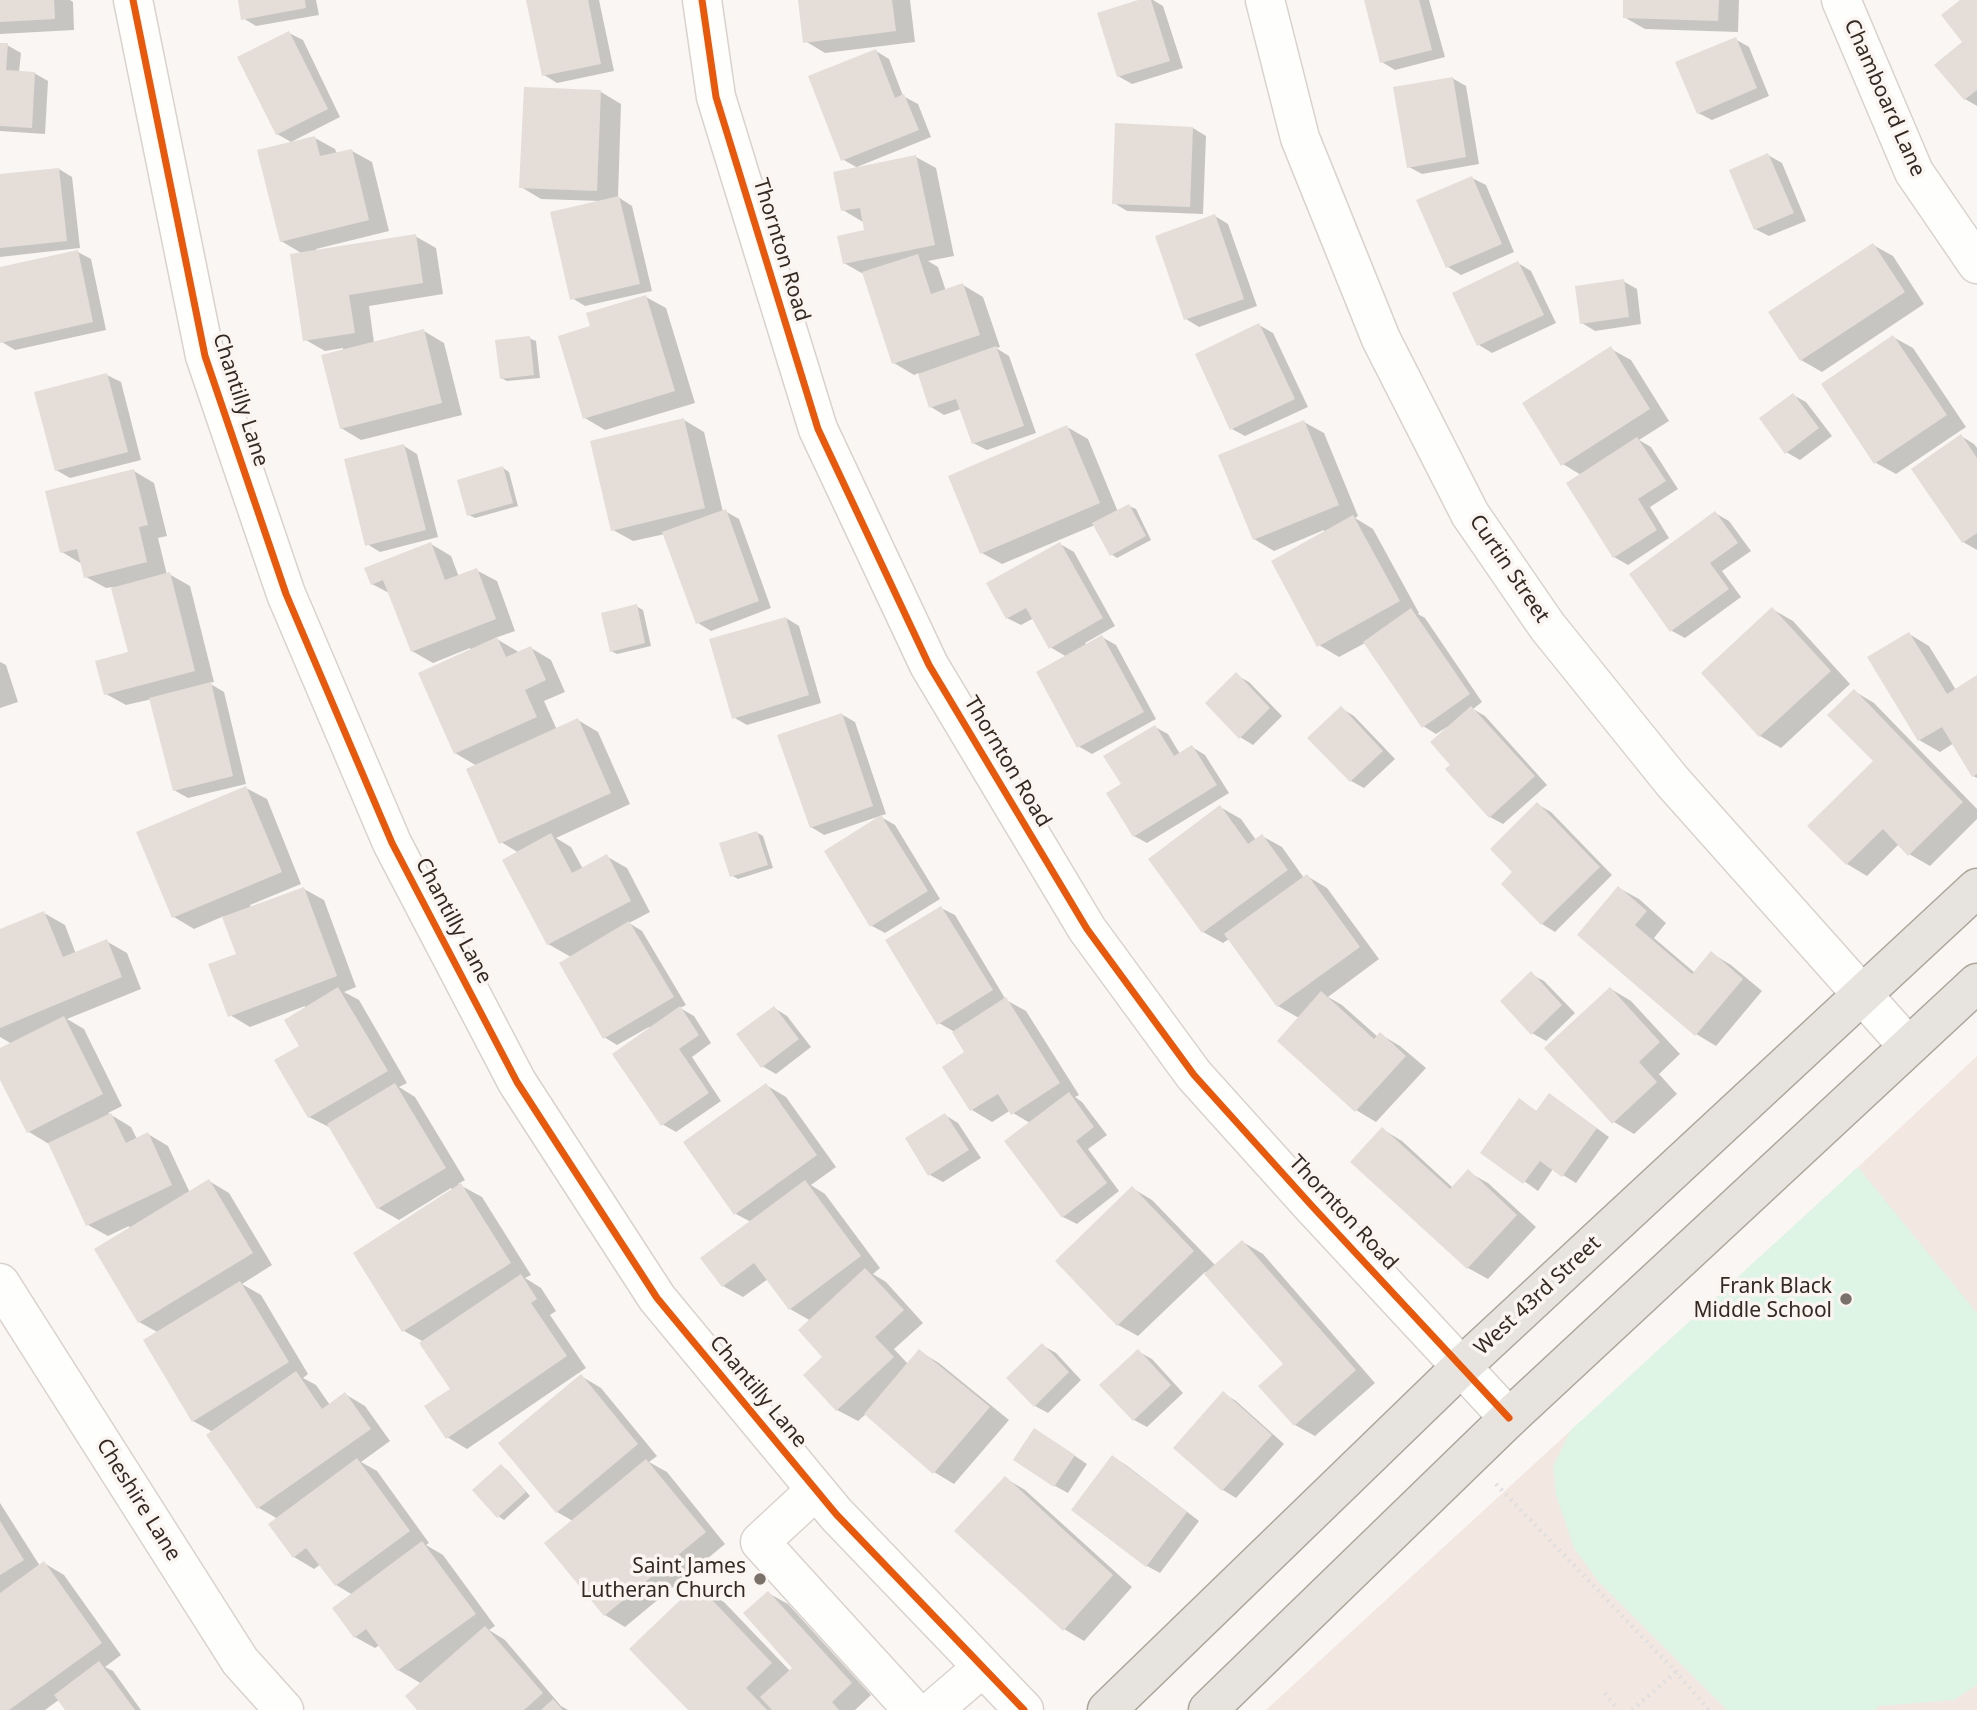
<!DOCTYPE html>
<style>
body{margin:0}
canvas{display:block;background:#f9f6f3}
</style>
<canvas width="1977" height="1710"></canvas>
<script>
const c = document.querySelector('canvas').getContext('2d');
c.lineJoin = 'round';
function fill(path, color) { c.fillStyle = color; c.fill(path, 'evenodd'); }
const toPath = rows => new Path2D(rows.map(r => 'M' + r).join(''));
function strokePath(path, color, width, dash) { c.strokeStyle = color; c.lineWidth = width; c.lineCap = dash ? 'butt' : 'round'; c.setLineDash(dash || []); c.stroke(path); }
function drawText(font, color, halo, rows, align = 'center') {
  c.font = font + ' "Noto Sans",sans-serif'; c.lineWidth = 7; c.setLineDash([]); c.textBaseline = 'middle'; c.strokeStyle = halo; c.fillStyle = color; for (const [text, x, y, turn = 0] of rows) {
    c.save(); c.translate(x, y); c.rotate((+turn || 0) * Math.PI / 180); c.textAlign = isNaN(turn) ? turn : align; if (halo) c.strokeText(text, 0, 0); c.fillText(text, 0, 0); c.restore();
  }
}
fill(toPath([
 [1977,1056,1977,1710,1266,1710,1858,1167]
]), '#f2e7e1');
fill(toPath([
 [1858,1167,1977,1313,1977,1685,1954,1700,1879,1706,1875,1710,1727,1710,1598,1581,1574,1548,1556,1495,1553,1466,1571,1430]
]), '#def4e4');
fill(toPath([
 [0,0,70,0,73,2,74,30,0,34],
 [240,0,316,0,319,15,256,26,243,18],
 [528,0,599,0,614,71,557,83,544,75],
 [800,0,910,0,915,42,825,53,805,41],
 [1144,0,1153,0,1163,6,1183,68,1132,84,1118,76],
 [1366,0,1429,0,1445,57,1395,70,1382,62],
 [1625,0,1739,0,1738,32,1645,29,1624,17],
 [1962,0,1977,0,1977,106,1965,99,1937,65,1964,42],
 [289,33,303,40,340,117,291,142,277,134],
 [1735,39,1749,47,1769,96,1712,120,1698,113],
 [0,45,7,45,21,53,19,72,34,73,48,81,45,134,0,131],
 [876,51,889,59,903,96,918,104,931,137,857,167,858,168,842,159],
 [1452,78,1466,86,1479,164,1422,174,1409,167],
 [601,92,621,104,618,197,632,206,652,291,585,306,572,298,600,201,541,199,521,187],
 [1193,128,1206,136,1203,214,1127,211,1114,203],
 [315,138,335,149,337,154,352,151,372,162,389,231,316,249,316,252,415,236,436,248,443,294,369,306,374,343,424,331,444,343,462,415,361,440,341,428,343,348,325,351,304,339,303,254,281,241],
 [1768,155,1782,163,1806,221,1769,236,1755,229],
 [916,157,936,168,954,256,928,261,938,267,946,291,963,285,983,297,1000,347,996,348,1009,356,1036,433,987,450,973,443,961,409,944,415,931,407,919,373,914,375,894,363,865,275,844,263,866,231,863,222,843,210],
 [59,169,72,177,80,248,0,257,0,176],
 [1472,178,1486,185,1514,252,1461,275,1448,267],
 [1215,216,1228,224,1257,306,1199,327,1186,319],
 [1873,245,1893,256,1924,304,1822,372,1801,360],
 [78,252,91,259,106,330,15,350,2,342,0,269],
 [1518,263,1531,271,1556,323,1492,353,1479,345],
 [1623,281,1637,289,1641,324,1595,331,1582,323],
 [646,297,666,308,695,403,605,430,585,418,592,327],
 [1259,325,1273,333,1308,407,1245,436,1232,429],
 [1893,337,1913,348,1966,427,1896,474,1876,463],
 [529,338,536,341,540,378,507,381,501,378],
 [1611,349,1631,360,1669,421,1639,440,1651,447,1678,489,1650,507,1669,538,1628,565,1614,557,1581,475,1563,464],
 [107,375,121,382,141,460,70,478,56,470],
 [1793,395,1806,402,1832,436,1800,460,1786,452],
 [684,420,704,432,723,512,725,511,739,519,771,608,711,631,698,623,665,534,633,541,613,530],
 [1304,422,1324,433,1358,516,1355,518,1373,529,1419,613,1418,614,1425,618,1482,702,1473,709,1485,716,1547,785,1503,824,1490,817,1449,728,1447,727,1436,734,1423,726,1365,643,1339,657,1319,645,1324,530,1274,551,1254,539],
 [1067,427,1088,439,1118,512,1129,506,1136,509,1151,540,1117,558,1111,554,1095,525,1002,564,982,553],
 [1961,436,1974,444,1977,448,1977,550,1963,542],
 [404,446,417,454,438,537,380,552,367,544],
 [503,468,509,472,518,506,475,518,469,515],
 [134,471,154,483,167,536,158,538,167,575,169,574,190,586,214,682,209,683,224,692,246,784,188,798,174,790,152,699,126,705,106,694,130,654,113,587,106,588,86,577,82,564,62,552],
 [1715,513,1729,521,1751,551,1722,571,1741,597,1685,638,1672,631],
 [431,544,451,556,459,577,476,570,497,581,515,631,495,638,517,651,519,654,531,648,551,660,565,692,544,701,557,730,578,720,598,732,630,804,556,838,571,847,583,869,606,856,627,868,650,912,629,923,642,931,686,1005,680,1008,694,1016,711,1043,692,1057,721,1101,676,1132,662,1124,650,1029,649,1027,617,1045,604,1037,571,957,548,944,519,853,501,842,477,766,455,753,471,651,470,648,433,663,412,651,391,594,372,584],
 [1060,544,1074,552,1115,626,1085,643,1087,646,1102,637,1116,645,1156,719,1092,754,1078,746,1067,657,1050,647,1034,618,1021,625,1007,618],
 [636,606,643,610,651,646,617,654,611,651],
 [1772,609,1793,621,1850,684,1781,748,1760,736,1703,673],
 [786,618,799,626,821,703,747,725,733,717],
 [1909,634,1929,646,1956,690,1977,677,1977,778,1973,776,1954,743,1940,752,1919,740],
 [0,662,6,665,18,702,0,708],
 [1236,675,1249,682,1282,716,1253,745,1240,737],
 [1854,691,1874,703,1977,809,1977,819,1930,866,1909,854,1899,844,1867,876,1847,864,1875,761],
 [1341,708,1354,716,1395,759,1364,788,1351,781],
 [841,714,855,722,886,814,824,835,811,827],
 [1155,727,1168,734,1180,754,1192,747,1205,755,1229,793,1147,843,1134,836,1123,785],
 [246,788,267,799,301,884,250,905,251,908,304,889,324,900,356,987,344,992,359,1000,407,1083,399,1087,415,1097,465,1180,458,1184,482,1197,531,1275,525,1278,541,1288,556,1311,550,1315,586,1368,467,1449,447,1437,452,1389,424,1342,404,1331,453,1191,451,1188,399,1220,378,1208,331,1128,309,1117,301,1046,305,1006,250,1027,230,1015,238,955,224,916,194,929,174,917],
 [1537,804,1551,812,1612,875,1555,932,1542,924,1503,884,1515,872],
 [1220,807,1241,819,1256,840,1262,836,1282,847,1304,878,1307,876,1327,888,1379,959,1328,997,1342,1005,1378,1037,1380,1034,1400,1046,1426,1068,1376,1122,1356,1110,1299,1018,1278,1006,1229,939,1223,943,1203,932],
 [881,817,895,825,940,899,885,933,872,926],
 [756,832,763,836,773,868,738,879,731,875],
 [1619,888,1639,899,1666,923,1654,938,1695,973,1711,953,1731,965,1762,991,1716,1046,1696,1034,1579,934],
 [941,908,955,915,1006,1000,1026,1011,1079,1095,1075,1097,1082,1102,1107,1135,1088,1149,1119,1191,1077,1224,1063,1217,1030,1123,1013,1113,1011,1110,992,1122,972,1110,945,1067,966,1053,953,1031,939,1023],
 [44,913,65,925,76,954,106,941,127,953,141,989,67,1019,84,1029,122,1106,108,1113,131,1127,137,1139,148,1134,168,1146,190,1193,209,1181,229,1193,272,1265,242,1284,261,1295,308,1374,303,1378,316,1385,330,1405,345,1394,365,1406,390,1441,361,1462,377,1471,429,1543,426,1545,443,1555,495,1626,489,1630,505,1640,561,1706,568,1710,419,1710,422,1684,398,1670,380,1645,375,1648,355,1637,353,1595,336,1585,321,1564,314,1569,294,1557,278,1519,259,1508,213,1432,193,1421,159,1333,139,1322,129,1226,108,1236,88,1225,49,1144,29,1132,0,1076,0,1050,12,1044,0,1037,0,931],
 [1531,974,1544,981,1575,1013,1546,1041,1532,1033],
 [1611,989,1631,1001,1680,1054,1659,1074,1677,1094,1634,1134,1614,1122],
 [774,1008,787,1016,811,1047,776,1074,762,1066],
 [766,1085,786,1097,836,1167,811,1185,825,1194,880,1268,873,1274,886,1282,923,1323,894,1349,908,1364,919,1351,939,1363,1009,1420,954,1484,934,1472,866,1414,858,1421,837,1410,825,1357,811,1321,790,1309,768,1279,743,1297,723,1286,751,1222,736,1214],
 [1520,1101,1538,1112,1562,1103,1609,1137,1576,1183,1553,1169,1538,1191,1483,1152],
 [945,1115,958,1123,981,1158,943,1182,930,1175],
 [1382,1129,1402,1141,1453,1188,1468,1172,1488,1183,1536,1227,1488,1279,1468,1268],
 [1132,1188,1152,1200,1216,1266,1243,1242,1263,1254,1375,1383,1315,1436,1295,1425,1286,1364,1205,1272,1138,1336,1118,1325],
 [1042,1345,1056,1353,1081,1380,1048,1413,1035,1406],
 [1139,1352,1152,1359,1183,1393,1147,1427,1134,1420],
 [581,1376,601,1388,657,1456,649,1462,667,1472,725,1544,625,1627,605,1615,573,1521,557,1512],
 [1223,1393,1236,1401,1284,1444,1236,1498,1223,1490,1175,1448],
 [1048,1438,1087,1464,1068,1493,1055,1486],
 [1113,1457,1126,1465,1199,1521,1160,1573,1147,1566],
 [501,1466,507,1470,530,1496,504,1520,498,1516],
 [1005,1478,1025,1490,1132,1587,1084,1641,1064,1629],
 [0,1503,40,1566,44,1563,64,1575,121,1655,105,1667,113,1671,141,1710,67,1710,60,1699,45,1710,0,1710],
 [697,1587,724,1602,791,1672,795,1668,768,1593,788,1604,871,1695,855,1710,690,1710]
]), '#0003');
fill(toPath([
 [0,0,54,0,55,19,0,22],
 [238,0,305,0,306,8,241,20],
 [526,0,588,0,601,64,542,76],
 [798,0,892,0,896,31,803,43],
 [1138,0,1151,0,1170,61,1117,77,1097,13],
 [1364,0,1419,0,1432,50,1380,63],
 [1623,0,1719,0,1718,21,1623,18],
 [1960,0,1977,0,1977,90,1964,100,1934,65,1962,42,1941,15],
 [289,31,328,109,276,135,237,57],
 [1736,37,1757,88,1697,114,1675,62],
 [0,43,8,43,6,70,35,72,32,128,0,126],
 [876,49,895,98,904,94,919,130,841,161,808,76],
 [1453,77,1466,157,1407,168,1393,87],
 [524,87,601,90,597,191,519,188],
 [1115,123,1193,127,1190,207,1112,204],
 [315,136,320,156,352,149,369,220,280,242,257,150],
 [1768,153,1794,213,1754,230,1729,170],
 [916,155,935,245,843,264,837,236,864,230,860,208,841,211,833,172],
 [59,168,67,241,0,248,0,174],
 [1472,176,1502,244,1446,268,1416,200],
 [619,196,640,284,570,300,550,212],
 [1215,214,1244,299,1184,320,1155,236],
 [416,234,423,283,349,295,355,333,303,341,290,254],
 [1873,243,1905,292,1800,361,1768,312],
 [78,250,93,322,0,343,0,267],
 [918,254,931,294,963,283,980,335,892,364,862,272],
 [1518,261,1544,315,1477,346,1452,293],
 [1624,279,1629,317,1580,324,1575,286],
 [646,295,675,391,583,419,558,336,590,326,586,313],
 [1259,323,1295,399,1230,430,1195,354],
 [424,329,442,403,340,429,321,355],
 [1893,335,1947,415,1874,464,1821,384],
 [530,336,534,375,500,379,495,340],
 [996,346,1024,426,972,444,956,399,929,408,918,374],
 [1611,346,1650,409,1561,466,1522,403],
 [107,373,128,452,55,471,34,392],
 [1793,393,1819,428,1785,454,1759,418],
 [684,418,705,508,611,531,590,441],
 [1304,420,1339,505,1253,540,1218,455],
 [1067,425,1100,503,980,554,948,476],
 [1961,434,1977,458,1977,533,1962,543,1911,469],
 [1637,437,1666,481,1638,499,1657,530,1613,558,1566,483],
 [404,444,426,530,365,546,344,459],
 [503,466,513,503,467,516,457,480],
 [134,469,148,525,139,527,147,562,84,578,77,549,60,553,45,491],
 [1129,504,1146,536,1110,556,1092,523],
 [726,509,759,601,696,624,662,532],
 [1715,511,1738,543,1710,563,1729,589,1670,632,1629,574],
 [1353,515,1400,601,1317,647,1271,561],
 [431,542,445,580,477,568,496,619,411,652,383,580,371,585,364,568],
 [1060,542,1103,618,1049,649,1026,608,1006,619,986,583],
 [170,572,195,671,104,695,95,661,128,652,111,588],
 [637,604,645,643,610,652,601,613],
 [1772,607,1831,671,1759,737,1701,673],
 [1411,608,1470,694,1422,728,1363,642],
 [786,617,809,695,732,719,709,639],
 [1909,632,1947,694,1977,675,1977,774,1972,777,1942,727,1918,741,1867,657],
 [1102,635,1144,712,1077,748,1036,672],
 [497,637,506,657,531,646,546,680,525,690,537,717,454,754,418,673],
 [1236,672,1270,708,1239,739,1205,703],
 [211,682,233,776,173,791,149,698],
 [1854,689,1963,802,1908,856,1883,829,1846,865,1807,826,1873,761,1827,715],
 [1341,706,1383,751,1350,782,1307,738],
 [1471,706,1535,776,1489,818,1445,769,1450,765,1430,742],
 [842,713,873,806,810,828,777,735],
 [578,718,611,793,499,844,466,769],
 [1155,725,1174,756,1192,745,1217,785,1133,837,1106,793,1121,784,1103,756],
 [246,786,282,872,172,918,136,832],
 [1537,802,1600,867,1541,925,1501,884,1512,872,1490,849],
 [1220,805,1248,844,1262,834,1288,870,1202,933,1148,859],
 [881,815,928,891,870,927,824,851],
 [757,831,768,865,730,877,719,843],
 [551,833,572,873,607,854,631,901,547,945,502,860],
 [1307,874,1360,947,1277,1007,1224,934],
 [1618,886,1647,911,1635,925,1692,974,1711,951,1743,979,1695,1036,1577,935],
 [304,887,337,976,228,1017,208,964,236,954,222,917],
 [941,906,993,990,937,1025,885,940],
 [44,911,63,957,107,939,122,977,0,1028,0,929],
 [629,921,674,997,603,1039,559,963],
 [1531,971,1562,1005,1531,1035,1500,1001],
 [338,987,388,1071,308,1118,274,1060,299,1046,284,1020],
 [1610,987,1660,1042,1639,1062,1657,1082,1612,1124,1544,1048],
 [1321,991,1374,1039,1380,1032,1406,1056,1355,1112,1277,1041],
 [1006,997,1060,1083,1011,1115,998,1094,970,1111,942,1067,964,1052,952,1032],
 [680,1006,699,1035,679,1049,709,1093,661,1126,612,1054],
 [774,1006,799,1039,761,1068,736,1034],
 [64,1016,103,1094,27,1133,0,1080,0,1048],
 [395,1083,446,1168,377,1209,327,1124],
 [766,1083,817,1155,734,1215,683,1142],
 [1069,1092,1094,1127,1076,1141,1107,1183,1062,1218,1004,1141],
 [1549,1093,1597,1128,1562,1177,1540,1161,1523,1184,1480,1153,1519,1098,1536,1111],
 [111,1113,126,1143,148,1132,172,1185,86,1226,48,1143],
 [945,1113,969,1150,928,1176,905,1138],
 [1382,1127,1450,1189,1468,1169,1517,1215,1467,1269,1350,1162],
 [209,1179,253,1253,138,1323,94,1249],
 [805,1180,861,1256,789,1310,754,1263,722,1287,700,1258],
 [461,1183,511,1263,402,1332,353,1253],
 [1132,1186,1194,1251,1117,1326,1055,1261],
 [1242,1240,1356,1370,1294,1426,1258,1386,1283,1364,1204,1274],
 [865,1268,904,1310,875,1337,894,1357,836,1411,803,1375,822,1357,798,1330],
 [521,1274,537,1299,531,1303,567,1356,446,1439,424,1406,450,1389,419,1343],
 [240,1281,289,1362,192,1422,143,1340],
 [1042,1343,1069,1372,1034,1407,1006,1378],
 [919,1349,990,1407,933,1474,864,1414],
 [1138,1349,1171,1385,1133,1421,1099,1385],
 [296,1371,322,1409,345,1392,371,1429,257,1509,206,1435],
 [581,1374,638,1444,556,1513,498,1443],
 [1223,1391,1272,1435,1222,1491,1173,1448],
 [1034,1428,1075,1455,1054,1487,1013,1460],
 [1112,1455,1187,1512,1146,1567,1071,1510],
 [357,1458,410,1531,335,1586,306,1548,293,1558,268,1524],
 [646,1459,706,1532,604,1616,544,1543],
 [501,1464,526,1492,497,1518,472,1490],
 [1005,1476,1113,1575,1063,1631,954,1531],
 [0,1521,24,1560,0,1575],
 [422,1541,476,1614,397,1671,366,1629,354,1638,332,1608],
 [44,1561,102,1643,9,1710,0,1710,0,1593],
 [697,1584,772,1663,746,1688,767,1710,688,1710,629,1649],
 [768,1591,852,1683,832,1702,839,1710,772,1710,760,1697,792,1668,743,1613],
 [485,1626,543,1693,524,1710,417,1710,405,1696],
 [99,1661,135,1710,65,1710,54,1695],
 [553,1699,563,1710,541,1710]
]), '#e5ddd8');
const minor = toPath([
 [133,0,205,356,286,594,392,843,517,1082,657,1298,836,1514,1024,1710],
 [702,0,716,97,818,429,929,665,1087,929,1194,1075,1312,1206,1509,1418],
 [1265,0,1300,138,1381,339,1470,514,1547,626,1672,781,1908,1046],
 [1841,0,1914,172,1977,264],
 [0,1283,240,1661,284,1710],
 [816,1490,760,1542,913,1710],
 [933,1710,983,1667]
]);
const major = toPath([
 [1107,1710,1461,1367,1977,888],
 [1208,1710,1509,1418,1977,983]
]);
strokePath(minor, '#dad2cd', 41);
strokePath(major, '#ada69a', 41);
strokePath(toPath([
 [1496,1484,1676,1672,1709,1710],
 [1605,1693,1618,1710],
 [1632,1710,1676,1672]
]), '#e0dfdf', 4.5, [2, 5]);
strokePath(minor, '#fefefd', 38);
strokePath(major, '#e7e4df', 38);
strokePath(toPath([
 [133,0,205,356,286,594,392,843,517,1082,657,1298,836,1514,1024,1710],
 [702,0,716,97,818,429,929,665,1087,929,1194,1075,1312,1206,1509,1418]
]), '#e8590c', 7);
for (const [x, y, r, color] of [
 [1846,1299,7,"#7a716b"],
 [760,1579,7,"#7a716b"]
]) { const dot = new Path2D(); dot.arc(x, y, r, 0, 2 * Math.PI); c.fillStyle = color; c.fill(dot); strokePath(dot, '#fbf5f1', 2.5); }
drawText('21px', '#352a22', '#fbf5f1', [
 ["Chamboard Lane",1884,98,66],
 ["Thornton Road",781,250,73],
 ["Chantilly Lane",240,400,72],
 ["Curtin Street",1509,569,56],
 ["Thornton Road",1007,762,59],
 ["Chantilly Lane",453,921,62],
 ["Thornton Road",1343,1213,47],
 ["West 43rd Street",1538,1296,-43],
 ["Chantilly Lane",758,1392,50],
 ["Cheshire Lane",138,1500,58]
]);
drawText('21px', '#352a22', '#fbf5f1', [
 ["Frank Black",1832,1287],
 ["Middle School",1832,1311],
 ["Saint James",746,1567],
 ["Lutheran Church",746,1591]
], 'right');
</script>
